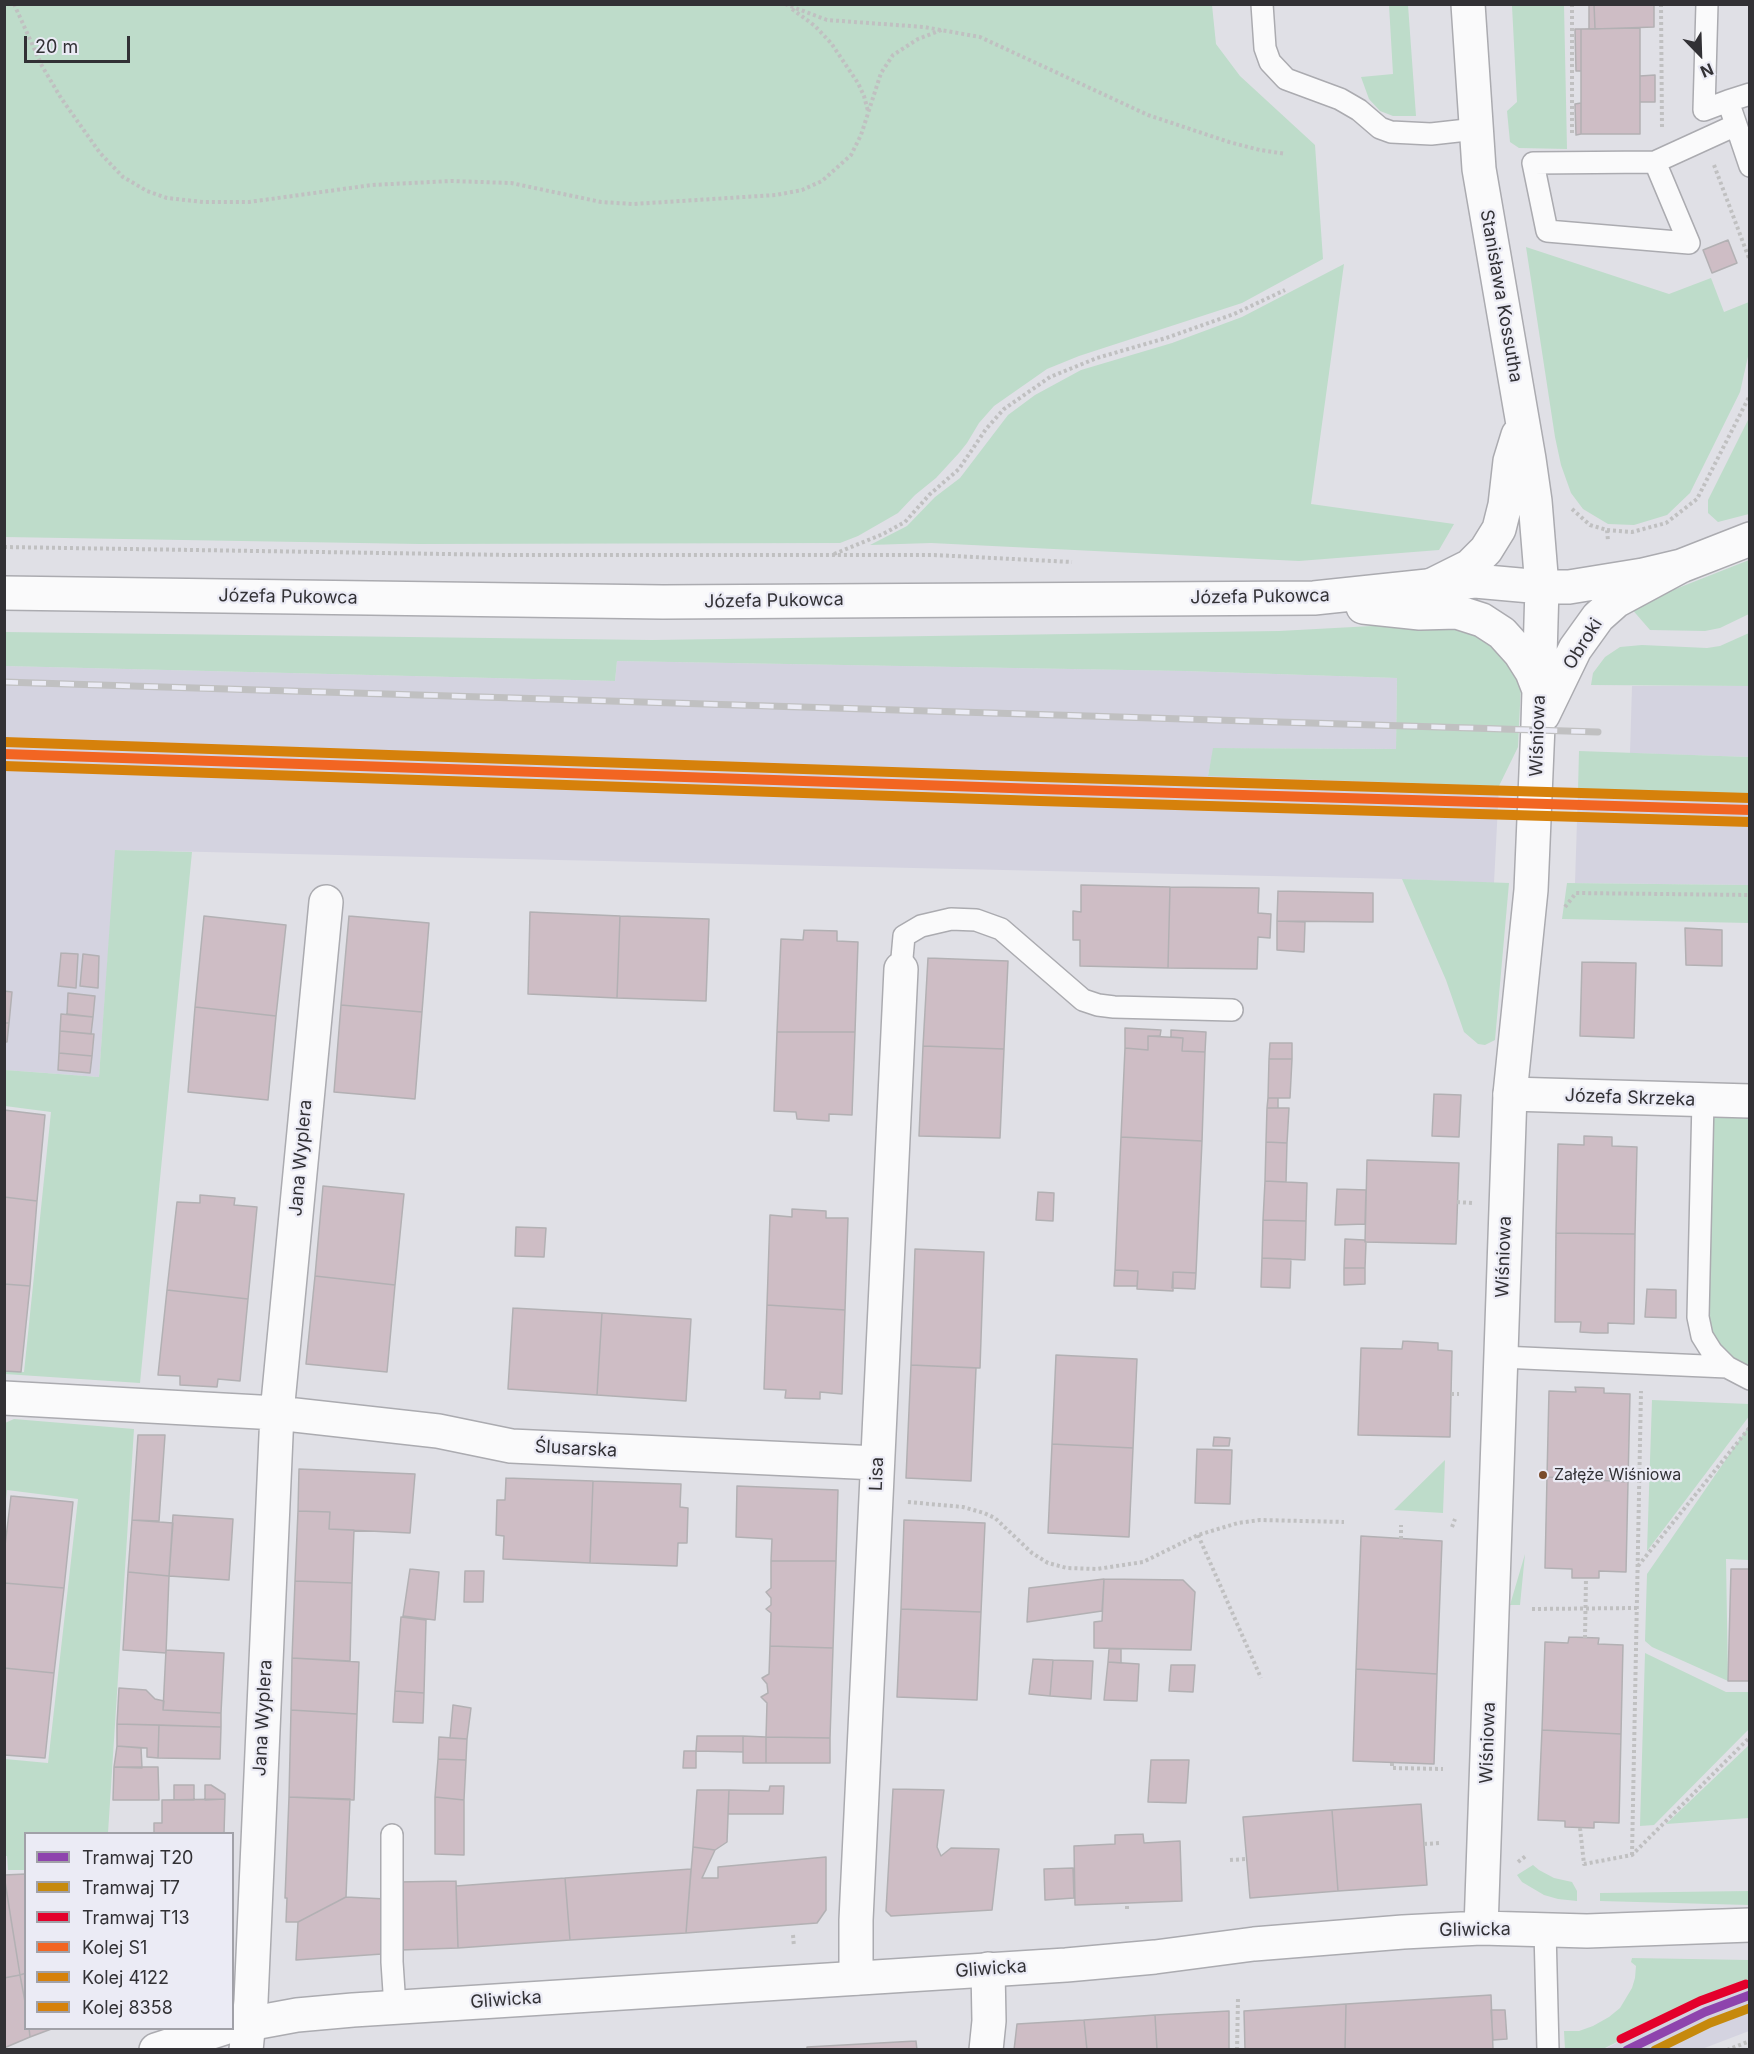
<!DOCTYPE html>
<meta charset="utf-8">
<style>
body{margin:0}
#map{position:relative;width:1754px;height:2054px;overflow:hidden;background:#e0e0e6;font-family:Inter,sans-serif}
canvas{display:block}
.frame{position:absolute;inset:0;border:6px solid #323135;pointer-events:none}
.legend{position:absolute;left:24px;top:1832px;width:210px;height:198px;box-sizing:border-box;background:#ebebf5;border:2px solid #a1a1a8;margin:0;padding:8px 10px;list-style:none;font-size:18px;color:#323135}
.legend li{display:flex;align-items:center;gap:12px;height:30px}
.legend b{width:30px;border:2px solid #a1a1a8}
.north{position:absolute;left:1670px;top:24px;width:60px;height:60px;-webkit-text-stroke:4px #ebebf5;paint-order:stroke;rotate:157deg;font-size:16px;font-weight:700;line-height:24px;text-align:center;color:#323135}
.north::after{content:'';display:block;margin:auto;width:21px;height:27px;background:#323135;clip-path:polygon(50% 0,100% 100%,50% 72%,0 100%)}
.scale{position:absolute;left:24px;top:36px;width:106px;height:27px;box-sizing:border-box;border:3px solid #323135;border-top:0;padding-left:8px;font-size:18px;line-height:21px;white-space:nowrap;color:#323135;-webkit-text-stroke:4px #ebebf5;paint-order:stroke}
</style>
<div id="map">
<canvas width="1754" height="2054"></canvas>
<div class="frame"></div>
<ul class="legend">
<li><b style="height:8px;background:#8e44ad"></b>Tramwaj T20</li>
<li><b style="height:8px;background:#c6890d"></b>Tramwaj T7</li>
<li><b style="height:8px;background:#e4002b"></b>Tramwaj T13</li>
<li><b style="height:8px;background:#f26522"></b>Kolej S1</li>
<li><b style="height:8px;background:#d6810b"></b>Kolej 4122</li>
<li><b style="height:8px;background:#d6810b"></b>Kolej 8358</li>
</ul>
<div class="north">N</div>
<div class="scale">20 m</div>
</div>
<script>
const c = document.querySelector('canvas').getContext('2d');
c.lineJoin = 'round';
function fill(path, color) { c.fillStyle = color; c.fill(path, 'evenodd'); }
const toPath = rows => new Path2D(rows.map(r => 'M' + r).join(''));
function strokePath(path, color, width, dash) { c.strokeStyle = color; c.lineWidth = width; c.lineCap = dash ? 'butt' : 'round'; c.setLineDash(dash || []); c.stroke(path); }
function drawText(font, color, halo, rows, align = 'center') {
  c.font = font + ' Inter,sans-serif'; c.lineWidth = 4.5; c.setLineDash([]); c.textBaseline = 'middle'; c.strokeStyle = halo; c.fillStyle = color; for (const [text, x, y, turn = 0] of rows) {
    c.save(); c.translate(x, y); c.rotate((+turn || 0) * Math.PI / 180); c.textAlign = isNaN(turn) ? turn : align; if (halo) c.strokeText(text, 0, 0); c.fillText(text, 0, 0); c.restore();
  }
}
fill(toPath([
 [617,661,1185,671,1397,678,1396,749,1214,748,1208,775,1499,786,1494,883,1402,879,116,850,99,1077,5,1070,5,666,615,681],
 [1632,686,1749,686,1749,757,1630,753],
 [1578,790,1749,794,1749,885,1575,883],
 [1749,1984,1749,2031,1702,2049,1603,2050,1681,2010]
]), '#d4d3e0');
fill(toPath([
 [4,5,1212,5,1216,44,1240,76,1315,145,1323,259,1242,303,1079,356,1047,369,994,406,979,423,967,443,959,453,936,478,915,495,898,513,858,536,840,543,419,544,5,537],
 [1389,5,1408,5,1416,116,1393,116,1380,111,1369,99,1361,77,1393,74],
 [1564,5,1567,149,1519,148,1510,142,1507,111,1517,102,1512,6],
 [1526,247,1669,294,1711,278,1724,312,1749,302,1749,352,1740,392,1690,493,1667,515,1634,525,1608,524,1583,509,1571,493,1561,465,1555,437],
 [1344,264,1311,504,1454,524,1439,550,1299,561,931,543,870,545,907,526,935,497,960,478,1008,415,1035,395,1081,370,1172,343,1242,317],
 [1749,418,1749,514,1718,522,1708,513,1708,500],
 [1749,560,1749,614,1720,628,1705,631,1650,630,1630,607],
 [1446,622,1498,644,1521,684,1518,747,1499,786,1208,776,1213,748,1396,749,1397,678,1185,671,617,661,615,681,5,666,5,632,652,640,1279,631],
 [1749,633,1749,686,1591,685,1593,673,1605,657,1620,647,1642,645,1707,648,1720,646],
 [1579,751,1749,757,1749,794,1578,790],
 [115,850,192,852,140,1383,5,1374,4,1371,24,1372,51,1112,5,1106,5,1070,99,1077],
 [1402,879,1509,883,1495,1040,1485,1045,1478,1044,1464,1032,1446,980],
 [1567,883,1749,885,1749,923,1562,919],
 [1707,1112,1749,1113,1749,1373,1731,1363,1709,1334],
 [1652,1400,1749,1404,1750,1415,1647,1551],
 [14,1419,134,1429,108,1833,26,1834,25,1870,8,1870,7,1856,5,1856,5,1759,48,1763,78,1499,7,1490,5,1507,5,1423],
 [1749,1426,1749,1560,1726,1559,1728,1681,1652,1647,1645,1641,1647,1574],
 [1445,1460,1443,1513,1394,1510],
 [1525,1554,1520,1605,1510,1605],
 [1645,1653,1726,1692,1749,1692,1750,1728,1654,1825,1640,1826],
 [1749,1745,1749,1818,1666,1824],
 [1533,1865,1539,1870,1554,1878,1572,1882,1577,1891,1577,1901,1558,1899,1544,1895,1522,1882,1517,1875],
 [1749,1891,1749,1905,1600,1901,1600,1893],
 [1632,1958,1749,1960,1749,1984,1681,2010,1603,2049,1565,2049,1564,2031,1579,2031,1593,2026,1609,2017,1620,2008,1632,1988,1635,1978,1636,1966,1631,1962]
]), '#bedcca');
const building = toPath([
 [1589,4,1594,4,1595,29,1589,29,1589,4],
 [1594,4,1654,4,1654,27,1595,29,1594,4],
 [1640,28,1640,134,1581,134,1581,29,1640,28],
 [1575,29,1581,29,1581,71,1576,71,1575,29],
 [1655,75,1655,102,1640,102,1640,76,1655,75],
 [1581,103,1581,134,1576,135,1575,104,1581,103],
 [1728,240,1737,263,1712,273,1703,250,1728,240],
 [1081,885,1170,887,1168,968,1080,966,1080,940,1073,940,1073,911,1081,912,1081,885],
 [1170,887,1259,888,1258,913,1271,914,1270,938,1258,937,1257,969,1168,968,1170,887],
 [1278,891,1373,893,1373,922,1277,921,1278,891],
 [530,912,620,916,617,998,528,994,530,912],
 [204,916,286,925,276,1016,195,1007,204,916],
 [349,916,429,923,422,1012,341,1005,349,916],
 [620,916,709,919,706,1001,617,998,620,916],
 [1277,921,1305,922,1304,952,1277,950,1277,921],
 [1685,928,1722,930,1722,966,1686,965,1685,928],
 [804,930,837,931,837,941,858,942,855,1032,777,1032,781,939,803,940,804,930],
 [61,953,78,954,76,988,58,986,61,953],
 [83,954,99,956,98,988,80,986,83,954],
 [928,958,1008,961,1004,1049,923,1046,928,958],
 [1582,962,1636,963,1634,1038,1580,1036,1582,962],
 [4,991,12,992,9,1023,4,1023,4,991],
 [68,993,95,996,93,1017,67,1014,68,993],
 [341,1005,422,1012,415,1099,334,1092,341,1005],
 [195,1007,276,1016,268,1100,188,1092,195,1007],
 [61,1014,93,1017,91,1034,60,1031,61,1014],
 [4,1023,9,1023,7,1042,4,1042,4,1023],
 [1125,1028,1161,1030,1160,1036,1148,1036,1148,1050,1125,1048,1125,1028],
 [1171,1030,1206,1032,1205,1052,1182,1051,1183,1038,1171,1037,1171,1030],
 [60,1031,94,1034,92,1056,59,1053,60,1031],
 [777,1032,855,1032,852,1115,829,1114,829,1121,797,1119,796,1112,774,1111,777,1032],
 [1148,1036,1183,1038,1182,1051,1205,1052,1202,1141,1121,1137,1125,1048,1148,1050,1148,1036],
 [1270,1043,1292,1043,1292,1059,1269,1059,1270,1043],
 [923,1046,1004,1049,1000,1138,919,1136,923,1046],
 [59,1053,92,1056,90,1073,58,1070,59,1053],
 [1269,1059,1292,1059,1290,1098,1268,1098,1269,1059],
 [1434,1094,1461,1095,1459,1137,1432,1136,1434,1094],
 [1268,1098,1278,1098,1278,1108,1267,1108,1268,1098],
 [1267,1108,1289,1108,1287,1143,1266,1142,1267,1108],
 [4,1110,45,1115,37,1201,4,1197,4,1110],
 [1584,1136,1612,1137,1612,1146,1637,1147,1635,1234,1556,1233,1558,1144,1584,1145,1584,1136],
 [1121,1137,1202,1141,1196,1273,1173,1272,1173,1291,1137,1289,1138,1271,1115,1270,1121,1137],
 [1266,1142,1287,1143,1286,1182,1265,1181,1266,1142],
 [1367,1160,1459,1163,1456,1244,1365,1242,1367,1160],
 [1265,1181,1307,1183,1306,1221,1263,1220,1265,1181],
 [323,1186,404,1194,395,1285,315,1276,323,1186],
 [1337,1189,1366,1190,1365,1224,1335,1225,1337,1189],
 [1038,1192,1054,1193,1053,1221,1036,1220,1038,1192],
 [200,1195,235,1198,234,1205,257,1207,248,1299,167,1290,177,1202,200,1203,200,1195],
 [4,1197,37,1201,30,1286,4,1284,4,1197],
 [792,1209,826,1211,826,1218,848,1218,845,1310,767,1305,770,1215,792,1217,792,1209],
 [1263,1220,1306,1221,1305,1260,1262,1258,1263,1220],
 [516,1227,546,1228,544,1257,515,1256,516,1227],
 [1556,1233,1635,1234,1634,1324,1608,1323,1608,1333,1595,1333,1580,1332,1581,1322,1555,1322,1556,1233],
 [1345,1239,1364,1240,1366,1242,1365,1268,1344,1268,1345,1239],
 [915,1249,984,1252,980,1368,911,1365,915,1249],
 [1262,1258,1291,1259,1290,1288,1261,1287,1262,1258],
 [1344,1268,1365,1268,1365,1284,1344,1285,1344,1268],
 [1115,1270,1138,1271,1137,1286,1114,1286,1115,1270],
 [1173,1272,1196,1273,1195,1289,1172,1288,1173,1272],
 [315,1276,395,1285,387,1372,306,1364,315,1276],
 [4,1284,30,1286,21,1372,4,1371,4,1284],
 [1647,1289,1676,1290,1676,1318,1645,1317,1647,1289],
 [167,1290,248,1299,240,1381,218,1379,217,1387,180,1385,180,1376,158,1375,167,1290],
 [767,1305,845,1310,842,1394,820,1392,820,1399,785,1398,786,1390,764,1389,767,1305],
 [513,1308,602,1313,597,1395,508,1389,513,1308],
 [602,1313,691,1319,686,1401,597,1395,602,1313],
 [1403,1341,1438,1343,1438,1350,1452,1351,1450,1437,1358,1435,1361,1348,1402,1349,1403,1341],
 [1056,1355,1137,1359,1133,1448,1052,1444,1056,1355],
 [911,1365,976,1368,971,1481,906,1478,911,1365],
 [1575,1387,1604,1388,1604,1393,1630,1394,1628,1482,1547,1477,1549,1391,1576,1392,1575,1387],
 [138,1435,165,1435,159,1521,132,1520,138,1435],
 [1214,1437,1230,1438,1229,1446,1213,1446,1214,1437],
 [1052,1444,1133,1448,1129,1537,1048,1533,1052,1444],
 [1197,1449,1232,1450,1230,1504,1195,1503,1197,1449],
 [299,1469,415,1474,410,1533,329,1529,330,1512,298,1511,299,1469],
 [1547,1477,1628,1482,1626,1572,1599,1571,1599,1578,1572,1578,1572,1569,1545,1568,1547,1477],
 [506,1478,593,1481,590,1563,503,1559,504,1536,496,1535,497,1500,505,1500,506,1478],
 [593,1481,681,1484,680,1507,688,1508,687,1543,678,1543,677,1566,590,1563,593,1481],
 [737,1486,838,1490,836,1561,771,1561,772,1539,736,1537,737,1486],
 [11,1496,73,1502,64,1588,4,1583,4,1554,11,1496],
 [298,1511,330,1512,329,1529,354,1530,352,1583,295,1581,298,1511],
 [173,1515,233,1519,229,1580,169,1576,173,1515],
 [132,1520,173,1523,169,1576,128,1572,132,1520],
 [904,1520,985,1523,981,1612,901,1609,904,1520],
 [1361,1536,1442,1541,1437,1674,1356,1669,1361,1536],
 [771,1561,836,1561,833,1648,770,1646,771,1613,766,1609,771,1605,771,1598,766,1592,771,1588,771,1561],
 [410,1569,439,1572,435,1620,403,1616,410,1569],
 [1731,1569,1750,1569,1750,1681,1728,1681,1731,1569],
 [465,1571,484,1571,483,1602,464,1602,465,1571],
 [128,1572,169,1576,166,1653,123,1650,128,1572],
 [1104,1579,1183,1580,1195,1592,1191,1650,1094,1648,1094,1622,1102,1621,1104,1579],
 [1104,1579,1102,1611,1027,1622,1029,1588,1104,1579],
 [295,1581,352,1583,350,1661,292,1658,295,1581],
 [4,1583,64,1588,54,1673,4,1668,4,1583],
 [901,1609,981,1612,977,1700,897,1697,901,1609],
 [401,1617,426,1620,424,1693,395,1691,401,1617],
 [1569,1637,1599,1638,1598,1644,1623,1645,1621,1734,1542,1730,1545,1642,1568,1643,1569,1637],
 [770,1646,833,1648,830,1738,766,1737,767,1703,761,1697,768,1693,767,1684,762,1678,769,1674,770,1646],
 [1109,1649,1121,1649,1121,1663,1108,1662,1109,1649],
 [166,1650,224,1653,221,1713,163,1710,166,1650],
 [292,1658,359,1662,357,1714,291,1710,292,1658],
 [1033,1659,1053,1660,1050,1696,1029,1694,1033,1659],
 [1053,1660,1093,1661,1091,1699,1050,1696,1053,1660],
 [1108,1662,1139,1664,1137,1701,1104,1700,1108,1662],
 [1171,1665,1195,1665,1193,1692,1169,1691,1171,1665],
 [4,1668,54,1673,45,1758,4,1755,4,1668],
 [1356,1669,1437,1674,1434,1764,1353,1761,1356,1669],
 [119,1688,146,1690,155,1699,164,1701,163,1710,221,1713,221,1727,117,1724,119,1688],
 [395,1691,424,1693,423,1723,393,1722,395,1691],
 [453,1705,471,1708,467,1739,450,1738,453,1705],
 [291,1710,357,1714,354,1800,289,1797,291,1710],
 [117,1724,159,1725,158,1758,147,1757,147,1748,117,1746,117,1724],
 [159,1725,221,1727,220,1759,158,1758,159,1725],
 [1542,1730,1621,1734,1619,1823,1594,1822,1594,1828,1565,1827,1565,1821,1538,1820,1542,1730],
 [697,1736,743,1736,743,1752,696,1751,697,1736],
 [743,1736,766,1737,766,1763,743,1763,743,1736],
 [439,1737,467,1739,466,1760,438,1759,439,1737],
 [766,1737,830,1738,830,1763,766,1763,766,1737],
 [117,1746,141,1748,142,1768,114,1767,117,1746],
 [684,1751,696,1751,696,1768,683,1768,684,1751],
 [438,1759,466,1760,464,1800,435,1797,438,1759],
 [1151,1760,1189,1760,1186,1803,1148,1802,1151,1760],
 [114,1767,158,1767,159,1800,113,1800,114,1767],
 [174,1785,194,1785,194,1800,174,1800,174,1785],
 [205,1785,211,1785,225,1794,225,1799,205,1800,205,1785],
 [770,1786,784,1786,783,1814,728,1814,729,1790,769,1791,770,1786],
 [893,1789,944,1790,937,1847,941,1856,951,1848,999,1849,992,1910,891,1916,886,1911,893,1789],
 [697,1790,729,1790,727,1842,715,1850,693,1847,697,1790],
 [289,1797,350,1799,346,1897,298,1922,286,1922,287,1898,285,1898,289,1797],
 [435,1797,464,1800,464,1855,435,1854,435,1797],
 [225,1799,224,1834,154,1834,154,1823,162,1823,162,1800,225,1799],
 [1421,1804,1427,1885,1338,1891,1332,1810,1421,1804],
 [1332,1810,1338,1891,1250,1898,1243,1817,1332,1810],
 [1143,1834,1144,1843,1180,1841,1182,1901,1075,1905,1074,1846,1115,1844,1115,1835,1143,1834],
 [693,1847,715,1850,702,1878,718,1878,718,1867,826,1857,826,1910,817,1923,686,1933,693,1847],
 [1073,1868,1074,1898,1045,1900,1044,1869,1073,1868],
 [691,1869,686,1933,570,1940,565,1878,691,1869],
 [26,1874,26,1973,20,1975,4,1875,26,1874],
 [4,1876,20,1975,4,1978,4,1876],
 [565,1878,570,1940,458,1948,456,1886,565,1878],
 [456,1881,458,1948,400,1950,398,1882,456,1881],
 [346,1897,386,1899,382,1954,296,1960,298,1922,346,1897],
 [26,1973,26,2007,20,1975,26,1973],
 [20,1975,26,2007,26,2028,29,2028,30,2037,4,2048,4,1978,20,1975],
 [1491,1995,1493,2050,1345,2050,1346,2004,1491,1995],
 [1346,2004,1345,2050,1245,2050,1244,2011,1346,2004],
 [1491,2010,1505,2010,1507,2039,1493,2040,1491,2010],
 [1229,2011,1229,2050,1157,2050,1155,2015,1229,2011],
 [1155,2015,1157,2050,1087,2050,1084,2020,1155,2015],
 [1084,2020,1087,2050,1014,2050,1017,2024,1084,2020],
 [29,2028,54,2028,30,2037,29,2028],
 [916,2041,917,2050,807,2050,807,2047,916,2041]
]);
fill(building, '#cebdc5');
strokePath(building, '#b2b0b3', 1.5);
const service = toPath([
 [1262,4,1265,48,1270,62,1286,79,1340,99,1359,110,1380,128,1391,132,1431,134,1476,129],
 [1707,4,1704,110,1728,101],
 [1750,94,1728,101,1750,166],
 [1655,162,1689,243,1547,231,1533,163,1655,162,1736,125],
 [901,969,904,936,921,926,951,919,976,920,1001,929,1083,1000,1098,1005,1114,1007,1232,1010],
 [1703,1100,1698,1317,1702,1336,1712,1352,1727,1367,1750,1379],
 [1501,1357,1727,1367],
 [392,1835,392,1962,395,2007],
 [1545,1930,1548,2050]
]);
const minor = toPath([
 [1468,4,1479,169,1529,459,1535,501,1542,587],
 [1430,586,1470,566,1486,550,1499,529,1505,505,1510,461,1518,435],
 [1510,1094,1750,1101],
 [4,1398,277,1413,438,1431,511,1446,877,1463],
 [856,1978,856,1920,901,969],
 [246,2050,251,2001,277,1413,326,902],
 [986,2050,989,2021,988,1969]
]);
const tertiary = toPath([
 [4,593,663,602,1314,598,1475,581,1542,587,1569,587,1643,575,1681,566],
 [1363,607,1420,613,1457,612,1482,620,1502,633,1520,653,1532,672,1539,690],
 [1543,715,1575,649,1598,617,1616,601,1681,566,1750,539],
 [1481,1928,1510,1094,1531,890,1538,725,1542,587],
 [232,2027,297,2015,353,2010,1066,1965,1155,1957,1254,1944,1403,1932,1481,1928,1587,1931,1750,1925],
 [156,2050,224,2028]
]);
strokePath(service, '#ababb0', 24);
strokePath(minor, '#ababb0', 36);
strokePath(tertiary, '#ababb0', 36);
strokePath(toPath([
 [14,4,42,66,61,98,100,153,123,177,147,191,167,198,203,202,249,202,372,185,451,181,511,183,601,202,633,204,776,195,802,190,822,181,851,155,861,135,881,73,893,55,918,39,944,29],
 [785,4,827,20,924,27,980,37,1148,115,1229,142,1260,150,1286,154],
 [1572,4,1572,136],
 [1661,4,1662,129],
 [1350,5,1350,4],
 [792,9,815,26,831,43,858,83,864,96,868,111],
 [1714,165,1750,261],
 [1572,509,1590,525,1607,530,1608,541],
 [1607,530,1632,532,1666,523,1697,499,1750,395],
 [4,547,509,555,934,555,1072,562],
 [834,554,883,534,905,522,929,495,959,469,986,429,1004,409,1050,377,1097,358,1166,338,1234,314,1285,290],
 [1565,907,1576,893,1750,895],
 [1457,1202,1472,1203],
 [1451,1394,1459,1394],
 [908,1502,963,1507,984,1513,995,1518,1032,1553,1048,1563,1067,1568,1097,1569,1143,1562,1198,1535,1238,1523,1260,1520,1344,1522],
 [1452,1527,1455,1519],
 [1198,1535,1261,1678],
 [1401,1539,1401,1525],
 [4,1543,6,1543],
 [1638,1566,1750,1427],
 [1532,1609,1637,1608],
 [1585,1638,1586,1578],
 [1392,1763,1392,1768,1443,1769],
 [1580,1828,1584,1864,1632,1855,1750,1737],
 [1424,1844,1441,1843],
 [1632,1855,1641,1391],
 [1230,1860,1247,1859],
 [1518,1862,1527,1855],
 [1127,1909,1127,1903],
 [793,1935,794,1947],
 [1237,2050,1238,1998],
 [1727,2050,1750,2041]
]), '#c0c0c1', 4, [3, 3]);
strokePath(service, '#fafafb', 21);
strokePath(minor, '#fafafb', 33);
strokePath(tertiary, '#fafafb', 33);
const rail = toPath([
 [4,682,1598,732]
]);
strokePath(rail, '#c0c0c1', 7);
strokePath(rail, '#ebebf5', 4.5, [14]);
strokePath(toPath([
 [4,754,1040,789,1750,810]
]), '#f26522', 10);
strokePath(toPath([
 [4,766,1040,801,1750,822]
]), '#d6810b', 10);
strokePath(toPath([
 [4,742,1040,777,1750,798]
]), '#d6810b', 10);
strokePath(toPath([
 [1627,2050,1705,2012,1750,1995]
]), '#8e44ad', 9);
strokePath(toPath([
 [1655,2050,1710,2023,1750,2008]
]), '#c6890d', 9);
strokePath(toPath([
 [1621,2039,1700,2001,1746,1984]
]), '#e4002b', 9);
for (const [x, y, r, color] of [
 [1543,1475,5,"#7a4b2a"]
]) { const dot = new Path2D(); dot.arc(x, y, r, 0, 2 * Math.PI); c.fillStyle = color; c.fill(dot); strokePath(dot, '#ebebf5', 2); }
drawText('16px', '#323135', '#ebebf5', [
 ["Załęże Wiśniowa",1554,1475]
], 'left');
drawText('18px', '#323135', '#ebebf5', [
 ["Stanisława Kossutha",1501,296,80],
 ["Józefa Pukowca",288,597,1],
 ["Józefa Pukowca",1260,597,-1],
 ["Józefa Pukowca",774,601,-1],
 ["Obroki",1583,644,-58],
 ["Wiśniowa",1538,736,-88],
 ["Józefa Skrzeka",1630,1098,2],
 ["Jana Wyplera",301,1158,-85],
 ["Wiśniowa",1504,1257,-88],
 ["Ślusarska",576,1449,3],
 ["Lisa",877,1474,-88],
 ["Jana Wyplera",263,1718,-87],
 ["Wiśniowa",1488,1743,-88],
 ["Gliwicka",1475,1930,-1],
 ["Gliwicka",991,1969,-4],
 ["Gliwicka",506,2000,-4]
]);
</script>
